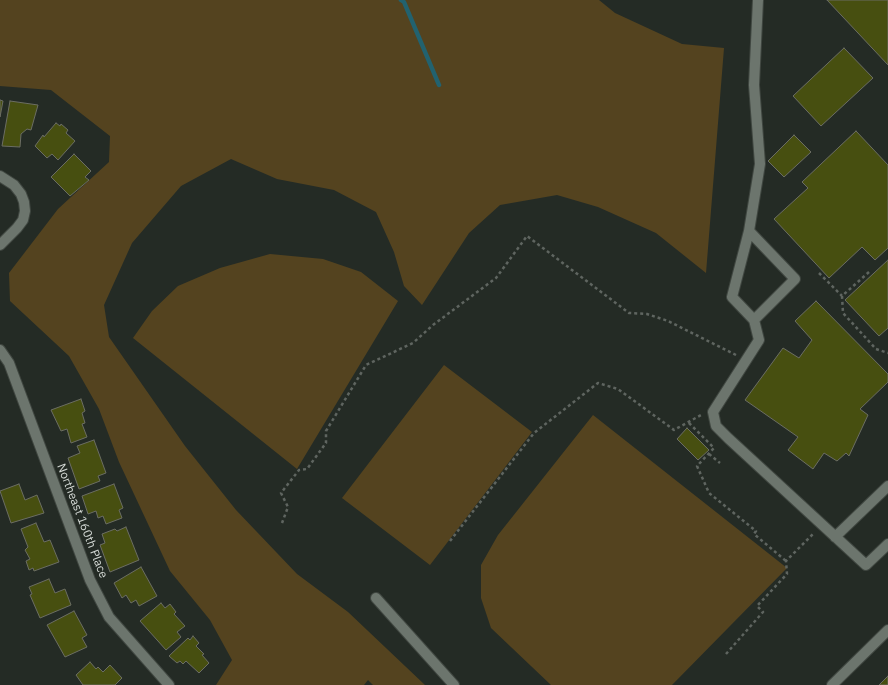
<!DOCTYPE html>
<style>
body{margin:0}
canvas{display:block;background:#242b25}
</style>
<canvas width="888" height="685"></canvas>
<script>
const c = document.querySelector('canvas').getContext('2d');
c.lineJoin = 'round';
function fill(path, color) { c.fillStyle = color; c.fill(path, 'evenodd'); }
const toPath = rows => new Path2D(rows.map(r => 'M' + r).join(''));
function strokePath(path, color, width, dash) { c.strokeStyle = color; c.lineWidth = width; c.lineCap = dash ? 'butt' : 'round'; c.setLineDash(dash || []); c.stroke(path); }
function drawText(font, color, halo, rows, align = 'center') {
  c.font = font + ' "IBM Plex Sans",sans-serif'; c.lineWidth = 3; c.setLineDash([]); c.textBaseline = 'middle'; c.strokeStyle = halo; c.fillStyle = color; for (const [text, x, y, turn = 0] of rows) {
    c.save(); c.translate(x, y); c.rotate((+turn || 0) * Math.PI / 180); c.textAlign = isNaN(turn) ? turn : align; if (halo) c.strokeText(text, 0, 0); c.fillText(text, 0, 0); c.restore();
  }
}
fill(toPath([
 [0,0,599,0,615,13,682,44,724,48,706,273,656,233,598,207,557,195,500,205,469,233,422,305,404,286,394,252,376,212,334,190,277,179,231,159,181,186,132,243,104,305,109,337,185,446,236,510,297,574,348,612,425,685,373,685,368,680,364,685,216,685,232,660,210,620,170,571,119,462,99,409,69,356,10,301,9,273,58,209,109,162,110,136,51,90,0,86],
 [270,254,323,259,361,272,398,301,297,469,133,338,152,311,178,286,220,268],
 [444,365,532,432,430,565,342,498],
 [593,415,787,568,672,685,551,685,491,628,481,598,481,565,498,535]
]), '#54431f');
strokePath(toPath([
 [401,0,404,2,439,85]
]), '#22626f', 4.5);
const building = toPath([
 [827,0,888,0,888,65,827,0],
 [844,48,873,78,821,126,793,96,844,48],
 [0,100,3,101,0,117,0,100],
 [10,101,38,105,31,130,27,129,21,134,20,147,2,146,10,101],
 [56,123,60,126,61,124,68,130,66,133,75,141,58,160,52,154,47,158,35,146,43,135,44,137,56,123],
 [856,131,888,165,888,248,875,260,862,247,829,278,774,219,808,188,802,182,856,131],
 [794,135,811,152,784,177,768,161,794,135],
 [74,154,91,171,85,177,89,180,70,196,51,177,74,154],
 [888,260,888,328,879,336,845,300,888,260],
 [816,301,888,374,888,382,860,409,868,415,849,456,846,453,837,461,824,453,813,469,788,450,798,437,745,400,783,348,799,358,812,340,795,321,816,301],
 [81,399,85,411,82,413,85,423,82,424,87,437,71,443,67,429,61,431,51,410,81,399],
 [687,428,709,450,698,460,677,439,687,428],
 [94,440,106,473,98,476,100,481,79,489,68,458,80,453,77,446,94,440],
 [19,484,25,500,37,495,44,513,11,523,0,491,19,484],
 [114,484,123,508,119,510,122,518,106,524,103,516,98,518,96,511,88,514,82,496,114,484],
 [36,523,44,542,50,540,59,562,34,571,33,568,29,570,26,561,30,559,25,550,28,547,21,529,36,523],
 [126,527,139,560,110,572,100,545,105,543,102,534,115,529,117,531,126,527],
 [141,567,157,596,139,606,136,600,131,603,126,595,122,598,114,583,141,567],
 [49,579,55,593,65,589,71,605,40,618,30,595,32,594,29,587,49,579],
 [161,603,165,608,170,604,176,612,174,614,185,626,177,632,181,637,166,650,140,621,161,603],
 [74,611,87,635,82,638,87,647,65,657,47,625,74,611],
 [193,636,199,643,196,646,204,654,202,655,209,663,199,673,186,661,183,664,180,661,177,663,169,656,188,638,190,640,193,636],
 [90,662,96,669,98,667,103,672,110,665,122,678,115,685,83,685,76,675,90,662],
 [888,676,888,685,879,685,888,676]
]);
fill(building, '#474f10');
strokePath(building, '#6b6d63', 1);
const minor = toPath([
 [758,0,754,85,760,164,749,231,795,279,754,320,759,340,713,412,716,426,728,438,866,565,888,544],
 [0,176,14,185,21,194,24,202,25,211,23,220,17,228,0,245],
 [749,231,732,297,754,320],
 [0,350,9,363,90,580,109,617,169,685],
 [835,537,888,486],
 [376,598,454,685],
 [832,685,888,630]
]);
strokePath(minor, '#404741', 12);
strokePath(toPath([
 [869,272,842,296,843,313,876,349,888,353],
 [819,273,842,296],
 [689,423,714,448,697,466,709,493,756,531,754,534,786,561],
 [709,454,720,463],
 [282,523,288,507,281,493,299,470,307,469,326,443,326,431,366,365,413,343,433,325,496,278,527,236,629,313,647,314,668,321,736,355],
 [450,541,534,433,598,383,618,389,674,430,701,415],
 [726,654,763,612,757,606,787,574,786,561,814,533]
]), '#5f6560', 2.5, [3, 3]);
strokePath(minor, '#6c756d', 10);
drawText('12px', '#d3d8d4', '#242b25', [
 ["Northeast 160th Place",82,521,69]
]);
</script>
